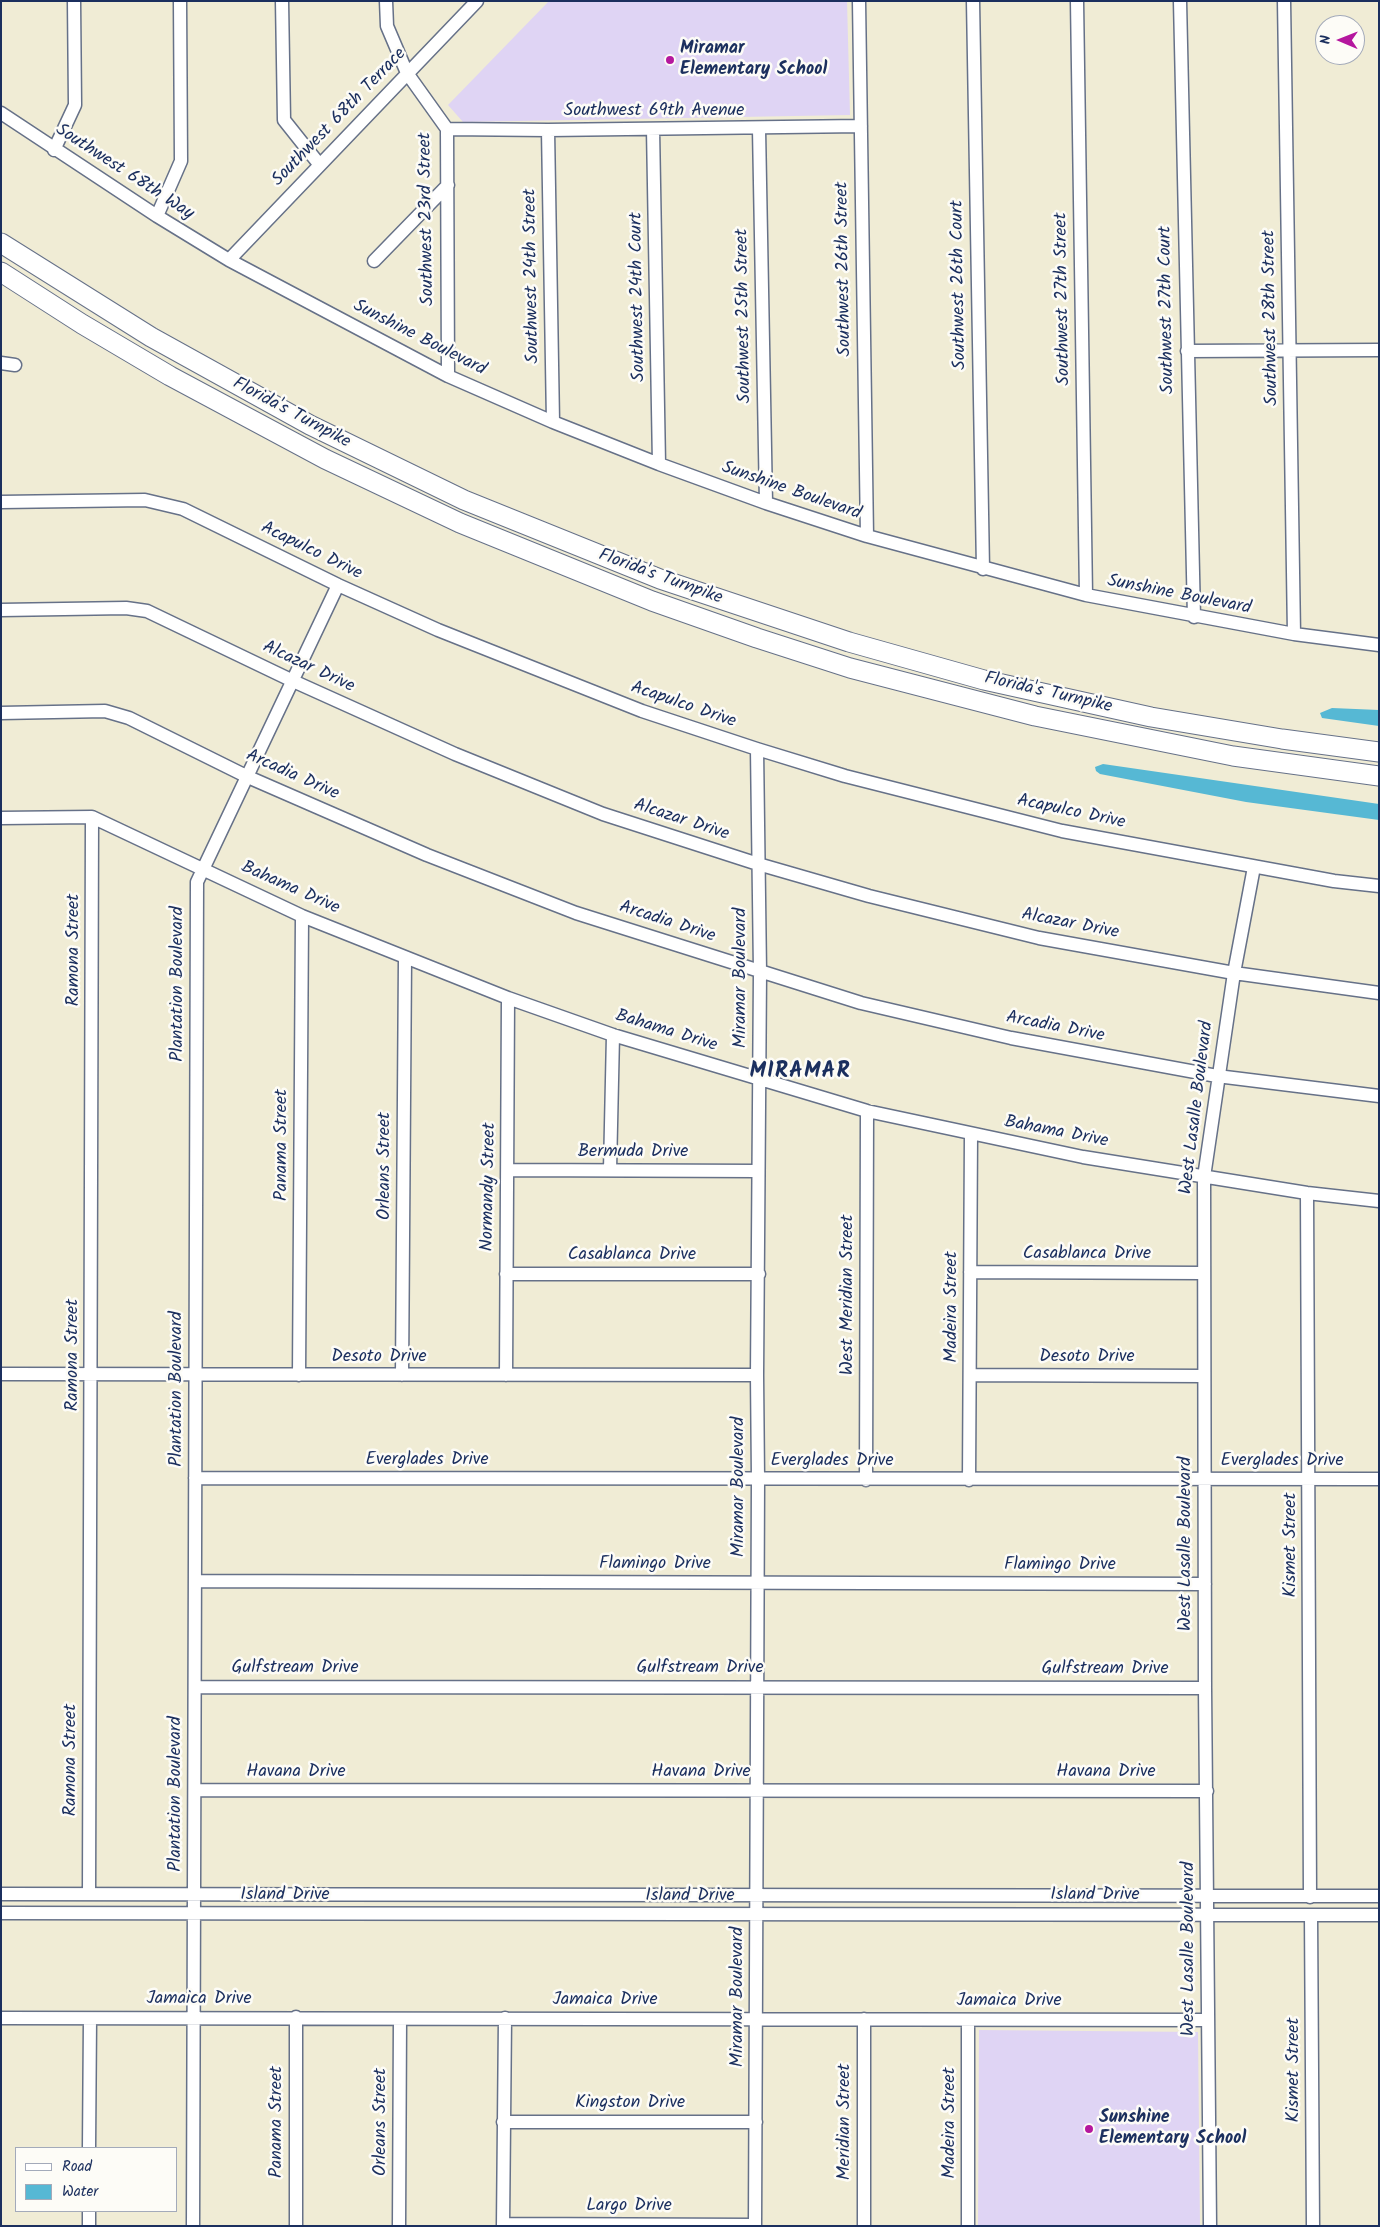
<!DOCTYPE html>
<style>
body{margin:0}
#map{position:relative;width:1380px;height:2227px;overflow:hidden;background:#f0ecd5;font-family:Kalam,sans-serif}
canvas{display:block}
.frame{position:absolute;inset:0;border:2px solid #1b2f5e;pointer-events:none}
.legend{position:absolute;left:15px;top:2147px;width:162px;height:65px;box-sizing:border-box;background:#fdfcf7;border:1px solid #a3aaba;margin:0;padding:6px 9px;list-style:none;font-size:15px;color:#1b2f5e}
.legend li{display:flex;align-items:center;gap:10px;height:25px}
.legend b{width:25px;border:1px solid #a3aaba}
.north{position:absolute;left:1315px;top:15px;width:50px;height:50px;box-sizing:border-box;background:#fdfcf7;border:1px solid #a3aaba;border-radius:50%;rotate:271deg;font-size:14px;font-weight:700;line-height:20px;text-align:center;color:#1b2f5e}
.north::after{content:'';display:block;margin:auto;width:18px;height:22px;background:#b5179e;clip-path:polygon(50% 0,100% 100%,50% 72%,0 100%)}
</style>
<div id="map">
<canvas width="1380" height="2227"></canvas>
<div class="frame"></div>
<ul class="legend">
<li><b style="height:6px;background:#fff"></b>Road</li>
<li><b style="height:14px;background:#56b8d4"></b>Water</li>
</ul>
<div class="north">N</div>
</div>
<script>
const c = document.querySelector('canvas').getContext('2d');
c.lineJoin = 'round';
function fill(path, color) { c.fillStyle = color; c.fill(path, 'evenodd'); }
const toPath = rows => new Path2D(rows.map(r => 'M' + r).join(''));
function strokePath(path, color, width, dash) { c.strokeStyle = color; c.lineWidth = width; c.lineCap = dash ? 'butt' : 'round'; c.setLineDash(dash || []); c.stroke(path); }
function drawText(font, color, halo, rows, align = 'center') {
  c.font = font + ' Kalam,sans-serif'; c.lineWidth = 5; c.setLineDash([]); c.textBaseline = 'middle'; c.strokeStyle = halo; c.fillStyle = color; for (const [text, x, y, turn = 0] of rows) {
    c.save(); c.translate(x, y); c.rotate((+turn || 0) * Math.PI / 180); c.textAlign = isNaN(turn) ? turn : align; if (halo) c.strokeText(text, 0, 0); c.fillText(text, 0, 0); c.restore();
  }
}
fill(toPath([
 [549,1,847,1,850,115,463,122,448,105],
 [979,2030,1198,2032,1200,2226,978,2226]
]), '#dfd4f4');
fill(toPath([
 [1332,708,1379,710,1379,726,1322,718,1320,713],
 [1103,764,1379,804,1379,820,1246,802,1100,774,1096,771,1095,767]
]), '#56b8d4');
const minor = toPath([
 [282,1,284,120,319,164],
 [386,1,387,26,407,73,447,129,448,376],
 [859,1,867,536],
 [973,1,983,569],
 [1077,1,1086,595],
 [1180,1,1194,617],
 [1284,1,1294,634],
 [1,113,157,216,229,260,448,376,553,422,659,464,766,503,867,536,1086,595,1294,634,1379,645],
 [447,129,548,130,861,126],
 [653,129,659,464],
 [759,129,766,503],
 [548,130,553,422],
 [54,150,75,105,74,1],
 [157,216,181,161,180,1],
 [229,260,477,1],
 [374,261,448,185],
 [1187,351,1379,350],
 [1,363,15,365],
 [1,502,145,500,183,509,338,585,438,630,642,711,757,749,845,776,1062,831,1334,881,1379,886],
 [1,610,126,608,147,611,293,681,455,754,603,814,758,864,869,896,1039,938,1234,973,1379,993],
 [1,713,105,711,129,718,248,777,427,855,576,913,861,1003,1011,1038,1217,1076,1379,1096],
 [1,818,92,817,302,916,508,998,613,1035,867,1111,1083,1157,1307,1193,1379,1201],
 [508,1170,758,1171],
 [610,1170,613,1035],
 [1307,1193,1310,1897],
 [970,1272,1203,1273],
 [506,1274,759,1274],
 [1,1374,757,1375],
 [299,1375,302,916],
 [402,1375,405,958],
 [506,1375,508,998],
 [970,1375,1204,1376],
 [195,1478,1379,1479],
 [866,1480,867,1111],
 [969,1480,971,1134],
 [195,1581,1205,1584],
 [195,1687,1205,1688],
 [195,1790,1207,1791],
 [1,1894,1379,1896],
 [89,1894,92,817],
 [1,1913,1379,1915],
 [1311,1915,1313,2226],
 [1,2018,1208,2020],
 [968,2020,968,2226],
 [503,2122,756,2122],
 [89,2148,90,2019],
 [503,2224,755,2225],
 [89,2226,89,2211],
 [193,2226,197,882,338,585],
 [296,2226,296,2017],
 [399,2226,400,2019],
 [503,2226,505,2018],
 [755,2226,758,1479,757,1375,760,972,757,749],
 [864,2226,864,2019],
 [1210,2226,1205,1688,1204,1177,1234,973,1254,867]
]);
const highway = toPath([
 [1,243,151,337,310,425,464,500,660,579,849,642,984,680,1151,717,1282,739,1379,752],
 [1,272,82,324,170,376,325,459,460,523,652,601,757,638,850,668,1035,716,1233,756,1379,776]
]);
strokePath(minor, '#667188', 15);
strokePath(highway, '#667188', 21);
strokePath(minor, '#fff', 12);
strokePath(highway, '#fff', 19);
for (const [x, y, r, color] of [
 [670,60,5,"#b5179e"],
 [1089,2129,5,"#b5179e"]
]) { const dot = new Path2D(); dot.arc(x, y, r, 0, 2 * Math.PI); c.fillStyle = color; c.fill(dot); strokePath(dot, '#fdfcf7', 2); }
drawText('bold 18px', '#1b2f5e', '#fdfcf7', [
 ["Miramar",680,50],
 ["Elementary School",680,71],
 ["Sunshine",1099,2119],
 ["Elementary School",1099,2140]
], 'left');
drawText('18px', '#1b2f5e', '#fdfcf7', [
 ["Southwest 69th Avenue",654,112],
 ["Southwest 68th Terrace",340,118,-46],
 ["Southwest 68th Way",124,173,33],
 ["Southwest 23rd Street",428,219,-91],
 ["Southwest 26th Street",845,269,-91],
 ["Southwest 24th Street",533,276,-91],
 ["Southwest 26th Court",960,285,-91],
 ["Southwest 24th Court",639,297,-91],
 ["Southwest 27th Street",1064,299,-91],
 ["Southwest 27th Court",1168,310,-91],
 ["Southwest 25th Street",745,316,-91],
 ["Southwest 28th Street",1272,318,-91],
 ["Sunshine Boulevard",419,339,27],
 ["Florida's Turnpike",291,414,28],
 ["Sunshine Boulevard",791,492,19],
 ["Acapulco Drive",311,552,26],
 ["Florida's Turnpike",660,578,20],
 ["Sunshine Boulevard",1179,596,11],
 ["Alcazar Drive",308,668,25],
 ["Florida's Turnpike",1048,694,13],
 ["Acapulco Drive",683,706,19],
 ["Arcadia Drive",292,776,24],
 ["Acapulco Drive",1071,813,12],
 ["Alcazar Drive",681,821,18],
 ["Bahama Drive",290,889,24],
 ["Arcadia Drive",667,923,18],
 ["Alcazar Drive",1070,925,11],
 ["Ramona Street",75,950,-90],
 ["Miramar Boulevard",742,978,-90],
 ["Plantation Boulevard",179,984,-90],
 ["Arcadia Drive",1055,1028,11],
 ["Bahama Drive",666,1032,17],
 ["West Lasalle Boulevard",1198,1108,-83],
 ["Bahama Drive",1056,1133,11],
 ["Panama Street",283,1145,-90],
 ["Bermuda Drive",633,1153],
 ["Orleans Street",386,1166,-90],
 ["Normandy Street",490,1187,-89],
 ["Casablanca Drive",1087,1255],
 ["Casablanca Drive",632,1256],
 ["West Meridian Street",849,1295,-90],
 ["Madeira Street",953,1307,-90],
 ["Ramona Street",74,1355,-90],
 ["Desoto Drive",379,1358],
 ["Desoto Drive",1087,1358],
 ["Plantation Boulevard",178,1389,-90],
 ["Everglades Drive",427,1461],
 ["Everglades Drive",832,1462],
 ["Everglades Drive",1282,1462],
 ["Miramar Boulevard",740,1487,-90],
 ["West Lasalle Boulevard",1187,1544,-90],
 ["Kismet Street",1292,1545,-90],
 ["Flamingo Drive",655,1565],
 ["Flamingo Drive",1060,1566],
 ["Gulfstream Drive",295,1669],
 ["Gulfstream Drive",700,1669],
 ["Gulfstream Drive",1105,1670],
 ["Ramona Street",72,1760,-90],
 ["Havana Drive",296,1773],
 ["Havana Drive",701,1773],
 ["Havana Drive",1106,1773],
 ["Plantation Boulevard",177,1794,-90],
 ["Island Drive",285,1896],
 ["Island Drive",1095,1896],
 ["Island Drive",690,1897],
 ["West Lasalle Boulevard",1190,1949,-90],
 ["Miramar Boulevard",739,1997,-90],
 ["Jamaica Drive",199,2000],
 ["Jamaica Drive",605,2001],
 ["Jamaica Drive",1009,2002],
 ["Kismet Street",1295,2070,-90],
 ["Kingston Drive",630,2104],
 ["Panama Street",278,2122,-90],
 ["Orleans Street",382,2122,-90],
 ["Meridian Street",846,2122,-90],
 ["Madeira Street",951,2123,-90],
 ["Largo Drive",629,2207]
]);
c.letterSpacing = '1px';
drawText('bold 22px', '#1b2f5e', '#fdfcf7', [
 ["MIRAMAR",800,1073]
]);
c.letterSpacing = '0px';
</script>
